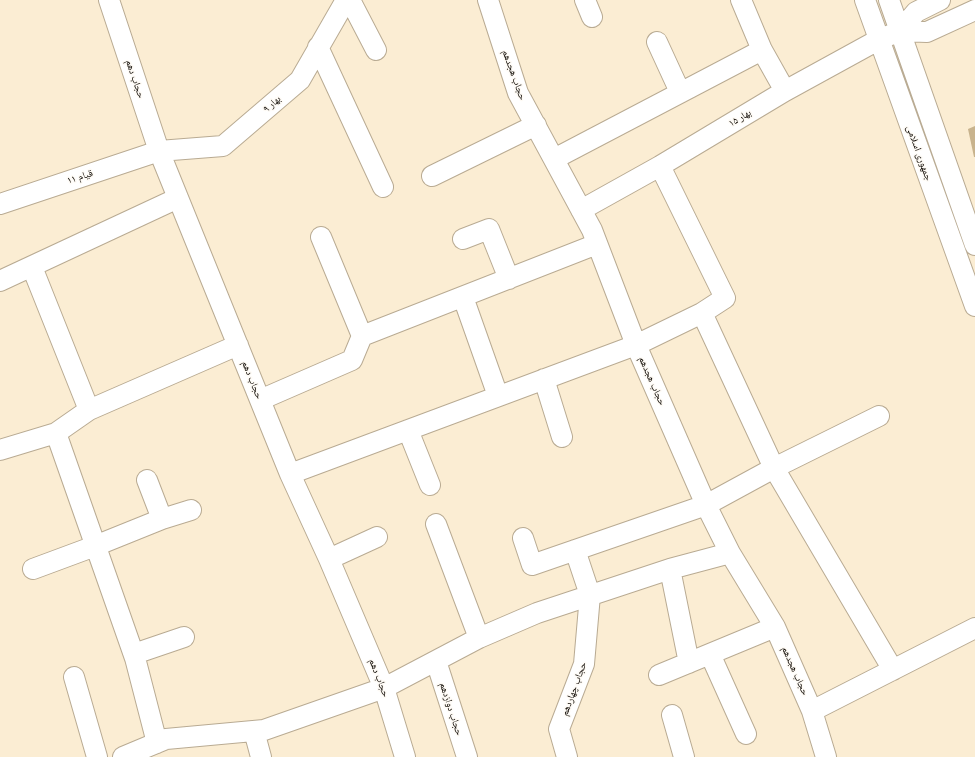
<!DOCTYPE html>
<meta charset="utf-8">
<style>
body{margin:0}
canvas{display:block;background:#fbedd3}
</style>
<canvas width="975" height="757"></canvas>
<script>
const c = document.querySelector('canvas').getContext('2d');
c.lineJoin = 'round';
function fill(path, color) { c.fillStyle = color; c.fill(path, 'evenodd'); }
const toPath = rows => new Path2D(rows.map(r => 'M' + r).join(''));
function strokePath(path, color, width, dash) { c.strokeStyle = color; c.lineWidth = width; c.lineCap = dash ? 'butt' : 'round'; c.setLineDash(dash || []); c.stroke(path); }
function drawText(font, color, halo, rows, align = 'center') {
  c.font = font + ' "IBM Plex Sans","Noto Naskh Arabic",sans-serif'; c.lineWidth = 3; c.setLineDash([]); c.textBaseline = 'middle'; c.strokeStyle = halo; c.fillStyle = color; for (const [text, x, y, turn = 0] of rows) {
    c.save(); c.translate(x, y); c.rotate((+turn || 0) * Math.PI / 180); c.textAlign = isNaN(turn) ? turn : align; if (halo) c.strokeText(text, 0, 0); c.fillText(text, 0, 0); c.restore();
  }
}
fill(toPath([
 [975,126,975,157,974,157,968,129]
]), '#c8b38d');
const minor = toPath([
 [109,0,159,151,290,474,329,559,384,688,405,757],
 [350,0,376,50],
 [488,0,518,93,592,230,636,345,706,505,730,553,775,627,812,711,826,757],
 [585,0,592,17],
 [741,0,762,50,785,91],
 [865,0,975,306],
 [889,0,975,245],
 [900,31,916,12,940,0],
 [657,42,680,92],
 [318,47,383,187],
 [554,159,762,50],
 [660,166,725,298,702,313,774,468,893,670],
 [432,176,536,125],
 [0,204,159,151,223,146,300,80,346,0],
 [581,210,660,166,785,91,878,40,900,31,927,32,975,10],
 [321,237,362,336,597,244],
 [463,239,489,229,509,279],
 [32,267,89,410],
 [0,281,178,198],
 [463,297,498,396],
 [544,379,562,437],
 [260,400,352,360,362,336],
 [408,430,430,485],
 [56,433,136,661],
 [0,450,56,433,89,410,238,345],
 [290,474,636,345,702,313],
 [147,480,162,519],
 [436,524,479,638],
 [523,538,532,565,706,505,774,468,879,416],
 [329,559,377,537],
 [33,569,95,546,162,519,191,510],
 [670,569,689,663],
 [710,654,746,734],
 [436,661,467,757],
 [659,675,775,627],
 [74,677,97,757],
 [812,711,975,628],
 [672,715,684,757],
 [254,731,261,757],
 [157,743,134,654,184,637],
 [123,757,166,739,264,730,384,688,479,638,537,613,670,569,730,553],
 [567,757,559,729,584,664,590,595,575,550]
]);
strokePath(minor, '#b9ab93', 22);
strokePath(minor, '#fff', 20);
drawText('10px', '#0f0a04', '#fefbf6', [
 ["حجاب هجدهم",514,75,70],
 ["حجاب دهم",135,79,71],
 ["بهار ۹",272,104,-41],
 ["بهار ۱۵",740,118,-31],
 ["جمهوری اسلامی",919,153,70],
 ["قیام ۱۱",80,177,-18],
 ["حجاب دهم",252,380,68],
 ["حجاب هجدهم",652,381,66],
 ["حجاب هجدهم",795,671,66],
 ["حجاب دهم",379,678,69],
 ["حجاب چهاردهم",574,689,-70],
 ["حجاب دوازدهم",451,709,72]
]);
</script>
